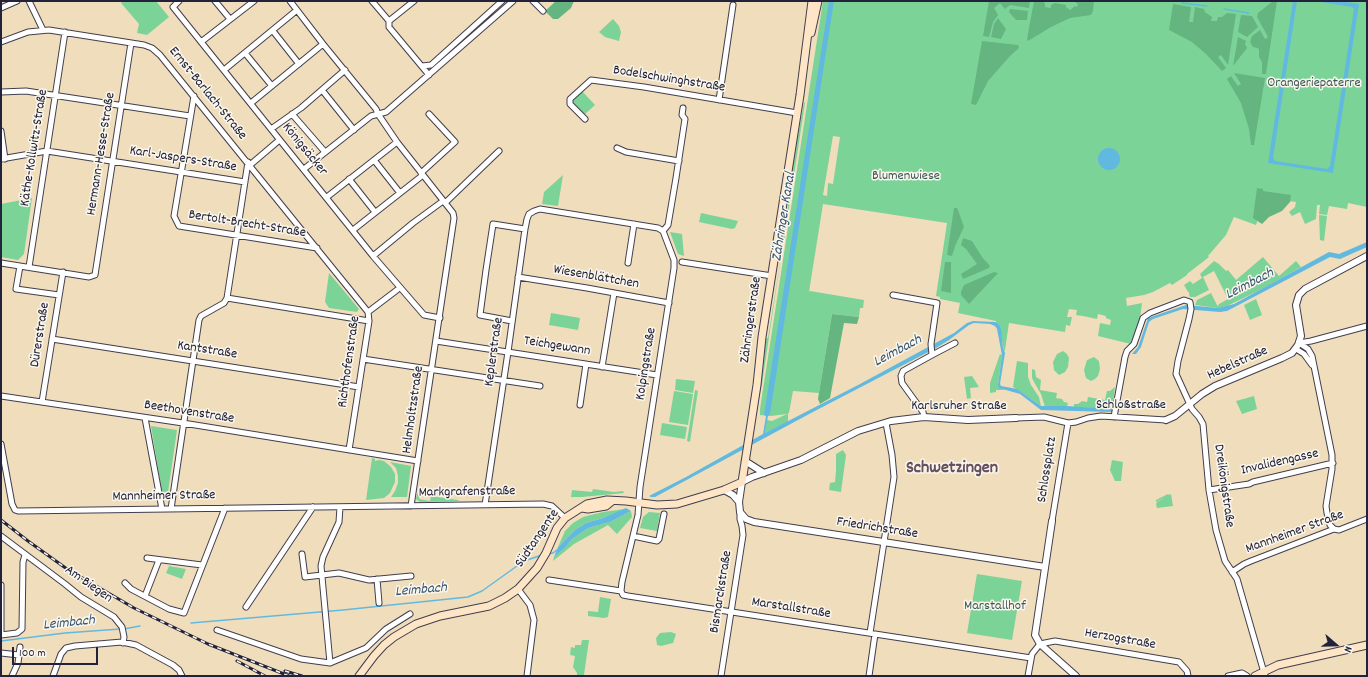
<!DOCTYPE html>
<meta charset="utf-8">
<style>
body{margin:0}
#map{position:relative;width:1368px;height:677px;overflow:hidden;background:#f0ddbc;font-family:Dekko,sans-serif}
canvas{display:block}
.frame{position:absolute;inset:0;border:2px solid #22223b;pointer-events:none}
.north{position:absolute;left:1316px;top:625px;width:40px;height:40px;-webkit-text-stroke:3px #fbf7ec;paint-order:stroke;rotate:110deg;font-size:11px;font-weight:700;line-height:16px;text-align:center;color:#22223b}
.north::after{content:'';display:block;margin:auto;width:14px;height:18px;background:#22223b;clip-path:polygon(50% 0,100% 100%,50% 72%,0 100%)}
.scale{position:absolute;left:12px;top:647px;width:86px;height:18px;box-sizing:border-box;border:2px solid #22223b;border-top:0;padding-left:5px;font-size:12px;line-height:14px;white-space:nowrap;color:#22223b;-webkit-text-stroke:3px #fbf7ec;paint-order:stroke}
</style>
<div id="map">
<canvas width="1368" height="677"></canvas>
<div class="frame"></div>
<div class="north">N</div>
<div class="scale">100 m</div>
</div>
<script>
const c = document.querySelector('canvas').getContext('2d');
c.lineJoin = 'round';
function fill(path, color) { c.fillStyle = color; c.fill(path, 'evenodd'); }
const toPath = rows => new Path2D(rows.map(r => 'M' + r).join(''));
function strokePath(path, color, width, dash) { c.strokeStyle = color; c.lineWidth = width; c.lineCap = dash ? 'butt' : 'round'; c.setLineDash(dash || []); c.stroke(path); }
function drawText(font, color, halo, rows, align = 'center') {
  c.font = font + ' Dekko,sans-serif'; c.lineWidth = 3; c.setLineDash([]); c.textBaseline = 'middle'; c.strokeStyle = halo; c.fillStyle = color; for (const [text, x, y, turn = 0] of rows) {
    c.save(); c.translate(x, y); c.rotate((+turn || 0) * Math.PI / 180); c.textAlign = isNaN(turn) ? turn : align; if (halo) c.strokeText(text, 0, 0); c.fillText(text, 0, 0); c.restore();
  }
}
fill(toPath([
 [123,1,156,1,169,17,147,35,137,33,139,24,121,3],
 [823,1,1367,1,1367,207,1348,203,1347,209,1329,206,1327,215,1319,214,1320,205,1317,205,1316,219,1305,224,1300,212,1292,216,1289,212,1295,207,1296,202,1265,198,1256,225,1234,217,1226,235,1208,256,1209,257,1187,274,1187,275,1172,285,1170,283,1153,292,1144,295,1126,298,1127,306,1142,303,1139,326,1131,344,1098,336,1100,323,1110,325,1111,320,1106,318,1106,316,1098,314,1097,319,1083,316,1076,315,1077,310,1069,309,1067,317,1072,317,1070,326,1066,325,1065,332,1009,323,1005,350,1004,351,999,324,996,323,996,321,958,313,960,303,940,299,940,297,936,296,947,223,823,204,809,292,810,291,864,300,863,308,860,308,859,317,832,314,819,393,793,391,789,413,788,413,788,422,765,433,767,420,772,421,787,414,771,416,760,415,760,409],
 [833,136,840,137,833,184,828,183,827,196,823,195],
 [613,19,619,26,621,32,619,41,605,37,599,32],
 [582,91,595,105,584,115,572,103,572,101],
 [804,102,805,103,784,240,783,240,792,179,791,175],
 [563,175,558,206,542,204,544,192],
 [32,198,24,254,18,260,1,257,1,204],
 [701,213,738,221,735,228,732,229,699,222],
 [1319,215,1327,216,1324,241,1320,240],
 [670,232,682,234,684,256,678,254],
 [782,250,762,384,758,403,763,369,766,338,768,338],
 [1263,257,1279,276,1296,261,1301,267,1262,289,1227,306,1218,308,1195,305,1197,300,1211,293,1217,305,1218,306,1219,304,1228,299,1214,271,1203,277,1209,290,1195,297,1190,297,1189,294,1189,292,1188,292,1184,285,1190,281,1193,284,1202,278,1200,274,1214,261,1219,264,1226,271,1228,270,1236,280],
 [329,273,359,309,357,312,329,308,325,302],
 [1256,299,1262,315,1250,320,1244,305],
 [551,313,580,318,578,330,549,325],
 [1063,351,1067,354,1069,358,1068,367,1065,372,1059,375,1054,370,1053,362,1057,354],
 [1000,354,1002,355,998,385,1002,389,1006,390,996,390,996,392,990,393,990,383],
 [1094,357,1099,361,1100,369,1098,376,1095,379,1091,381,1086,378,1084,370,1087,360],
 [1017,361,1028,363,1028,377,1031,385,1039,397,1041,406,1021,392,1013,387],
 [1032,369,1035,370,1036,377,1041,380,1040,390,1057,393,1056,398,1062,399,1064,402,1068,403,1067,406,1045,407,1041,394,1034,382,1032,378],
 [972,376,979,387,970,388,971,398,967,399,964,377],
 [676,379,695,381,693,393,675,390],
 [1115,387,1112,409,1074,407,1074,404,1078,404,1082,401,1087,402,1088,397,1105,400,1107,391,1110,391],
 [695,390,698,391,690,442,687,441],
 [674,391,693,394,688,425,669,422],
 [1254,396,1257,409,1242,414,1236,401],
 [662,423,687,427,685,439,660,435],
 [151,426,177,430,167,499,163,499],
 [843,450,846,455,841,492,829,490,830,483,835,482,836,471,836,454],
 [372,458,375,459,375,461,379,460,384,461,391,467,395,474,395,482,390,493,384,498,366,500],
 [1112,460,1123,462,1121,481,1115,481,1110,470],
 [390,462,411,466,407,497,391,497,395,491,398,483,398,476,396,468],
 [593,489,614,492,623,491,624,493,582,497,571,497,572,490,592,492],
 [417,494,420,494,419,499,430,501,431,496,458,500,459,501,420,502,416,499],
 [1168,494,1169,495,1171,494,1173,506,1157,508,1156,504,1157,502,1165,497,1156,502,1156,500],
 [625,509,603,518,586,523,575,530,558,547,565,531,573,523,583,517,603,512],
 [631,511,632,517,617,534,608,525,574,544,553,561,554,557,566,547,571,540,588,528,610,522],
 [649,512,660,513,657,531,640,528,643,517],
 [169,566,186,569,182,579,166,573],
 [977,574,1022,581,1012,640,967,633],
 [600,597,611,599,608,617,604,618,588,616,588,611,598,612],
 [671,632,676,634,673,643,661,646,657,645,656,638,660,633],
 [582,640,589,640,584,675,577,676,577,673,573,667,575,656,570,655,571,647,575,648,575,645,581,645]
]), '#7cd398');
fill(toPath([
 [556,1,574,1,571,8,558,19,553,19,545,11],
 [989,1,1030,1,1029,8,1010,5,1005,9,1000,3,994,8,998,15,993,22,989,37,983,36],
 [1034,1,1043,1,1045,4,1045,7,1051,8,1051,5,1055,3,1066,5,1066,7,1070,10,1075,6,1077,7,1078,4,1076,3,1075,1,1094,1,1093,11,1091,15,1070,18,1051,27,1028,41,1027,39],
 [1273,1,1277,1,1266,74,1262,74,1262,62,1259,57,1259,50,1258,48,1253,47,1250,42,1252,36,1260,30,1265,39,1268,37,1257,17,1258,13],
 [1173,4,1191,7,1189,22,1193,22,1195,7,1204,9,1205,12,1212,17,1211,21,1217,21,1218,17,1222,17,1227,13,1236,14,1228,65,1221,55,1218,57,1226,68,1222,71,1206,54,1192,42,1169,30],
 [1010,9,1028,11,1027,20,1016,20,1009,12],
 [1241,15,1252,16,1258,27,1247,37,1238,32],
 [998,18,1006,29,1001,39,991,37,994,24],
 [1238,37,1246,41,1245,44,1247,48,1233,66],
 [982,41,1018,45,1019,48,1010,56,988,81,976,105,971,104],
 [1234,73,1265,78,1254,145,1251,145,1249,129,1241,103,1227,79,1231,76,1238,86,1241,84],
 [1257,188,1263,189,1263,191,1291,195,1290,202,1282,211,1269,217,1262,224,1253,218],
 [954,208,957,208,958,210,964,227,955,246,952,256,947,255],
 [963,238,972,241,982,257,990,266,989,268,963,279,961,274,977,264,966,249,961,245],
 [945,262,951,262,951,293,941,291],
 [994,272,998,273,969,304,961,295,961,292,964,285],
 [832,314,859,317,857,324,844,323,830,398,820,404,818,399]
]), '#65b580');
fill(toPath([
 [829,1,834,1,770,414,768,416,765,433,860,384,954,333,967,323,973,321,995,322,999,324,1001,329,1003,348,1005,353,1000,384,1001,386,1017,389,1041,406,1067,406,1112,409,1112,412,1041,410,1020,394,999,388,998,385,1002,355,997,329,995,326,990,324,974,323,969,325,949,340,936,348,811,413,655,497,651,497,649,496,686,477,763,434,766,416,764,415],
 [1293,1,1297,1,1273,158,1275,161,1327,169,1330,166,1354,9,1352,7,1315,1,1341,1,1359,4,1333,173,1268,163],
 '1098 159a11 11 0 1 1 22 0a11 11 0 1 1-22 0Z',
 [1367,242,1367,247,1340,259,1330,257,1227,311,1220,312,1183,309,1153,319,1149,322,1141,347,1136,354,1132,354,1138,347,1148,318,1186,305,1218,308,1234,304,1329,252,1339,254],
 [626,508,631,511,610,522,588,528,571,540,566,547,554,557,558,547,575,530,586,523,603,518]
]), '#62b9df');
strokePath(toPath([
 [1182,3,1207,6],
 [1224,9,1249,13],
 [548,554,553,553,557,550],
 [191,623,343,610,468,597,482,591,524,561,542,555],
 [124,629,140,626],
 [1,641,65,633,120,629]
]), '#62b9df', 1.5);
const minor = toPath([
 [29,1,43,30],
 [179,1,173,7,373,256,424,315,440,318],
 [215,1,230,19],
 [290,1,323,44,376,109,378,114,397,142,453,213,454,218,411,506],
 [372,1,389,21,389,27,429,75],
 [533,1,543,11],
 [1,8,17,1],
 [389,21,414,1],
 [273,31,299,64],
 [1,42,28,32,49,30,144,45,152,48,160,55,368,312,369,321,349,450],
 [201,42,254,1],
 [245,53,272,86],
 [422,66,431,65,502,1],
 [224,70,297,10],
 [322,90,354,130],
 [1,92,26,91,190,116],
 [194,96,174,216,179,226,317,248],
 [719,100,733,5],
 [251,103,323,44],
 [292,114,325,152],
 [585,119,570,104,570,99,591,80,644,87,797,113],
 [271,129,301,108,345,70],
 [1,131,5,159],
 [617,148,626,152,679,161],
 [1,159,47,151,245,182],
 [374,160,400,193],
 [250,165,277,142],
 [304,169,371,116,386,112,513,1],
 [421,173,455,142,429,114],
 [349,179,375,212],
 [327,197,397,142],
 [445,203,499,151],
 [353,230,423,175],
 [663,231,668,225,676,178,685,119,682,115,683,108],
 [373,256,413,223,443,201],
 [682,262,772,276],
 [1,263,89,277,95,275,131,43],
 [628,263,634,224],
 [20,266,16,289,59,295],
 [29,267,65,32],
 [518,277,587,288,669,303],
 [893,295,937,303,931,344,932,355,903,371,901,376,902,383,923,412,924,417],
 [227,298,369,321],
 [368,312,397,290],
 [512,321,480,315,486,270,493,224,525,229],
 [52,339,359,387],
 [436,341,657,375],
 [1299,343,1308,349,1312,356,1332,455,1332,469,1326,506,1327,513,1330,525,1334,529],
 [1299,343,1311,341,1367,326],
 [1296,349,1304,354,1312,365],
 [932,355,955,343],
 [363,359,540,386],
 [602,367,614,293],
 [1,396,183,423,418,461],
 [42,402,63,272],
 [580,405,586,364],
 [1114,417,1125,357,1127,351,1134,344,1143,318,1150,313,1184,300,1190,302,1191,309,1189,319,1178,361,1176,374,1192,409,1199,417,1203,424,1209,490,1216,530,1225,561,1237,579,1265,676],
 [145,418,162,509],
 [1016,418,1044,417,1068,423,1076,422,1088,418,1101,416,1166,420],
 [1,444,12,504,15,510,18,511,543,504,552,506,565,518],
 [1209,490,1249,484,1253,482,1333,463],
 [485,505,508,352,525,229,527,219,529,214,534,211,540,209,658,228,663,231,674,260,674,268,640,487,638,515,622,582,621,591],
 [171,509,199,320,201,316,224,303,227,298,248,162],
 [1052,521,1068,423],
 [1,536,65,584,81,597,114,617,122,627,124,637,123,643],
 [633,536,657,541,659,539,664,514],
 [302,554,305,577,339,573,369,580,411,576],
 [147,558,202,565],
 [1232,572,1244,564,1251,561,1334,529,1339,530,1367,519],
 [377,579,379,603],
 [549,580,621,591,623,595,628,596,1031,658],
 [125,583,131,589,169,609,184,613,225,508],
 [1,585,1,635],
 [518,589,530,605,534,620,527,676],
 [145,596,159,560],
 [246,607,313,507],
 [217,630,301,659,330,663,366,648,386,629,410,614],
 [870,633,894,477,892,455,886,423],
 [1,635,17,633,22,629,23,562,25,555],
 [1,653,19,655],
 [330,663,321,566,323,557,339,522,340,507],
 [12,676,18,663,20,647],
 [53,676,61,654,66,648,75,646,122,642,136,645,173,665,179,670,182,676],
 [721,676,743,535,742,526,740,519,740,512],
 [869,676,875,634],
 [1028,676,1032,654,1040,644,1055,641,1179,662,1187,671,1188,676],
 [1228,676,1242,673,1247,676]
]);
const tertiary = toPath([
 [1016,418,968,420,924,417,891,421,858,431,801,460,752,477,742,482,739,502,740,512,746,519,754,522,1045,567],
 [1166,420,1175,416,1202,394,1215,386,1282,358,1292,353,1298,345,1301,336,1296,305,1299,295,1305,289,1367,256],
 [745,461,764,473],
 [724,490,733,495,739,502],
 [1052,521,1035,635,1040,644,1076,676]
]);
const secondary = toPath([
 [811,33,818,1],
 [582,508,588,509,606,506,612,501],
 [359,676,374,656,384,645,394,637,416,624,440,616,489,606,505,598,518,589,537,568,546,553,557,528,565,518,587,504,607,500,626,501,657,505,677,504,724,490,742,482,757,385,762,337,800,95,812,1],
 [1255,676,1278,665,1367,645]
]);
strokePath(minor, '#413e4e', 7);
strokePath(tertiary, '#413e4e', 8);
strokePath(secondary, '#413e4e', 9);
strokePath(minor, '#fff', 5);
strokePath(tertiary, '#fff', 6);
strokePath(secondary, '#fde5c5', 7);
const rail = toPath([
 [1,520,28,541,67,569,134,608,208,644,289,676],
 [237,661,265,676],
 [285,671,302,676]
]);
strokePath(rail, '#22223b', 3);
strokePath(rail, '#fbf7ec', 1.5, [4.5]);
drawText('14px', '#22223b', '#fbf7ec', [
 ["Bodelschwinghstraße",669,80,9],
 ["Ernst-Barlach-Straße",207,94,51],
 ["Käthe-Kollwitz-Straße",35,148,-81],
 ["Königsäcker",304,150,51],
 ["Hermann-Hesse-Straße",102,154,-81],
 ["Karl-Jaspers-Straße",183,160,9],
 ["Bertolt-Brecht-Straße",247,225,9],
 ["Wiesenblättchen",596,278,10],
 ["Zähringerstraße",752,320,-82],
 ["Dürerstraße",41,335,-81],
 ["Teichgewann",557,347,9],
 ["Kantstraße",207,351,9],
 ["Keplerstraße",495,352,-82],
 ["Richthofenstraße",350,362,-82],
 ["Kolpingstraße",647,364,-81],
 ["Hebelstraße",1238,364,-24],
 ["Schloßstraße",1131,406],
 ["Karlsruher Straße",959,407],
 ["Helmholtzstraße",414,410,-82],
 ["Beethovenstraße",189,413,9],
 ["Invalidengasse",1280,463,-13],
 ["Schlossplatz",1048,470,-81],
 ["Dreikönigstraße",1223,486,82],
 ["Markgrafenstraße",467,493,-1],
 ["Mannheimer Straße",164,497,-1],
 ["Friedrichstraße",877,529,9],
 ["Mannheimer Straße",1295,533,-20],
 ["Südtangente",538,539,-56],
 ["Am Biegen",88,585,35],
 ["Bismarckstraße",722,592,-81],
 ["Marstallstraße",791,609,9],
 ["Herzogstraße",1120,640,10]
]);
drawText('14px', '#3d5757', '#fbf7ec', [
 ["Orangeriepaterre",1314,84],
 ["Blumenwiese",906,177],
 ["Marstallhof",995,607]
]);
drawText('italic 15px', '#385774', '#fbf7ec', [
 ["Zähringer Kanal",785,217,-81],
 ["Leimbach",1250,285,-27],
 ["Leimbach",898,352,-28],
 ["Leimbach",421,591,-5],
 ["Leimbach",69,624,-6]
]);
drawText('bold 18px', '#67515f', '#fbf7ec', [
 ["Schwetzingen",952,470]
]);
</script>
